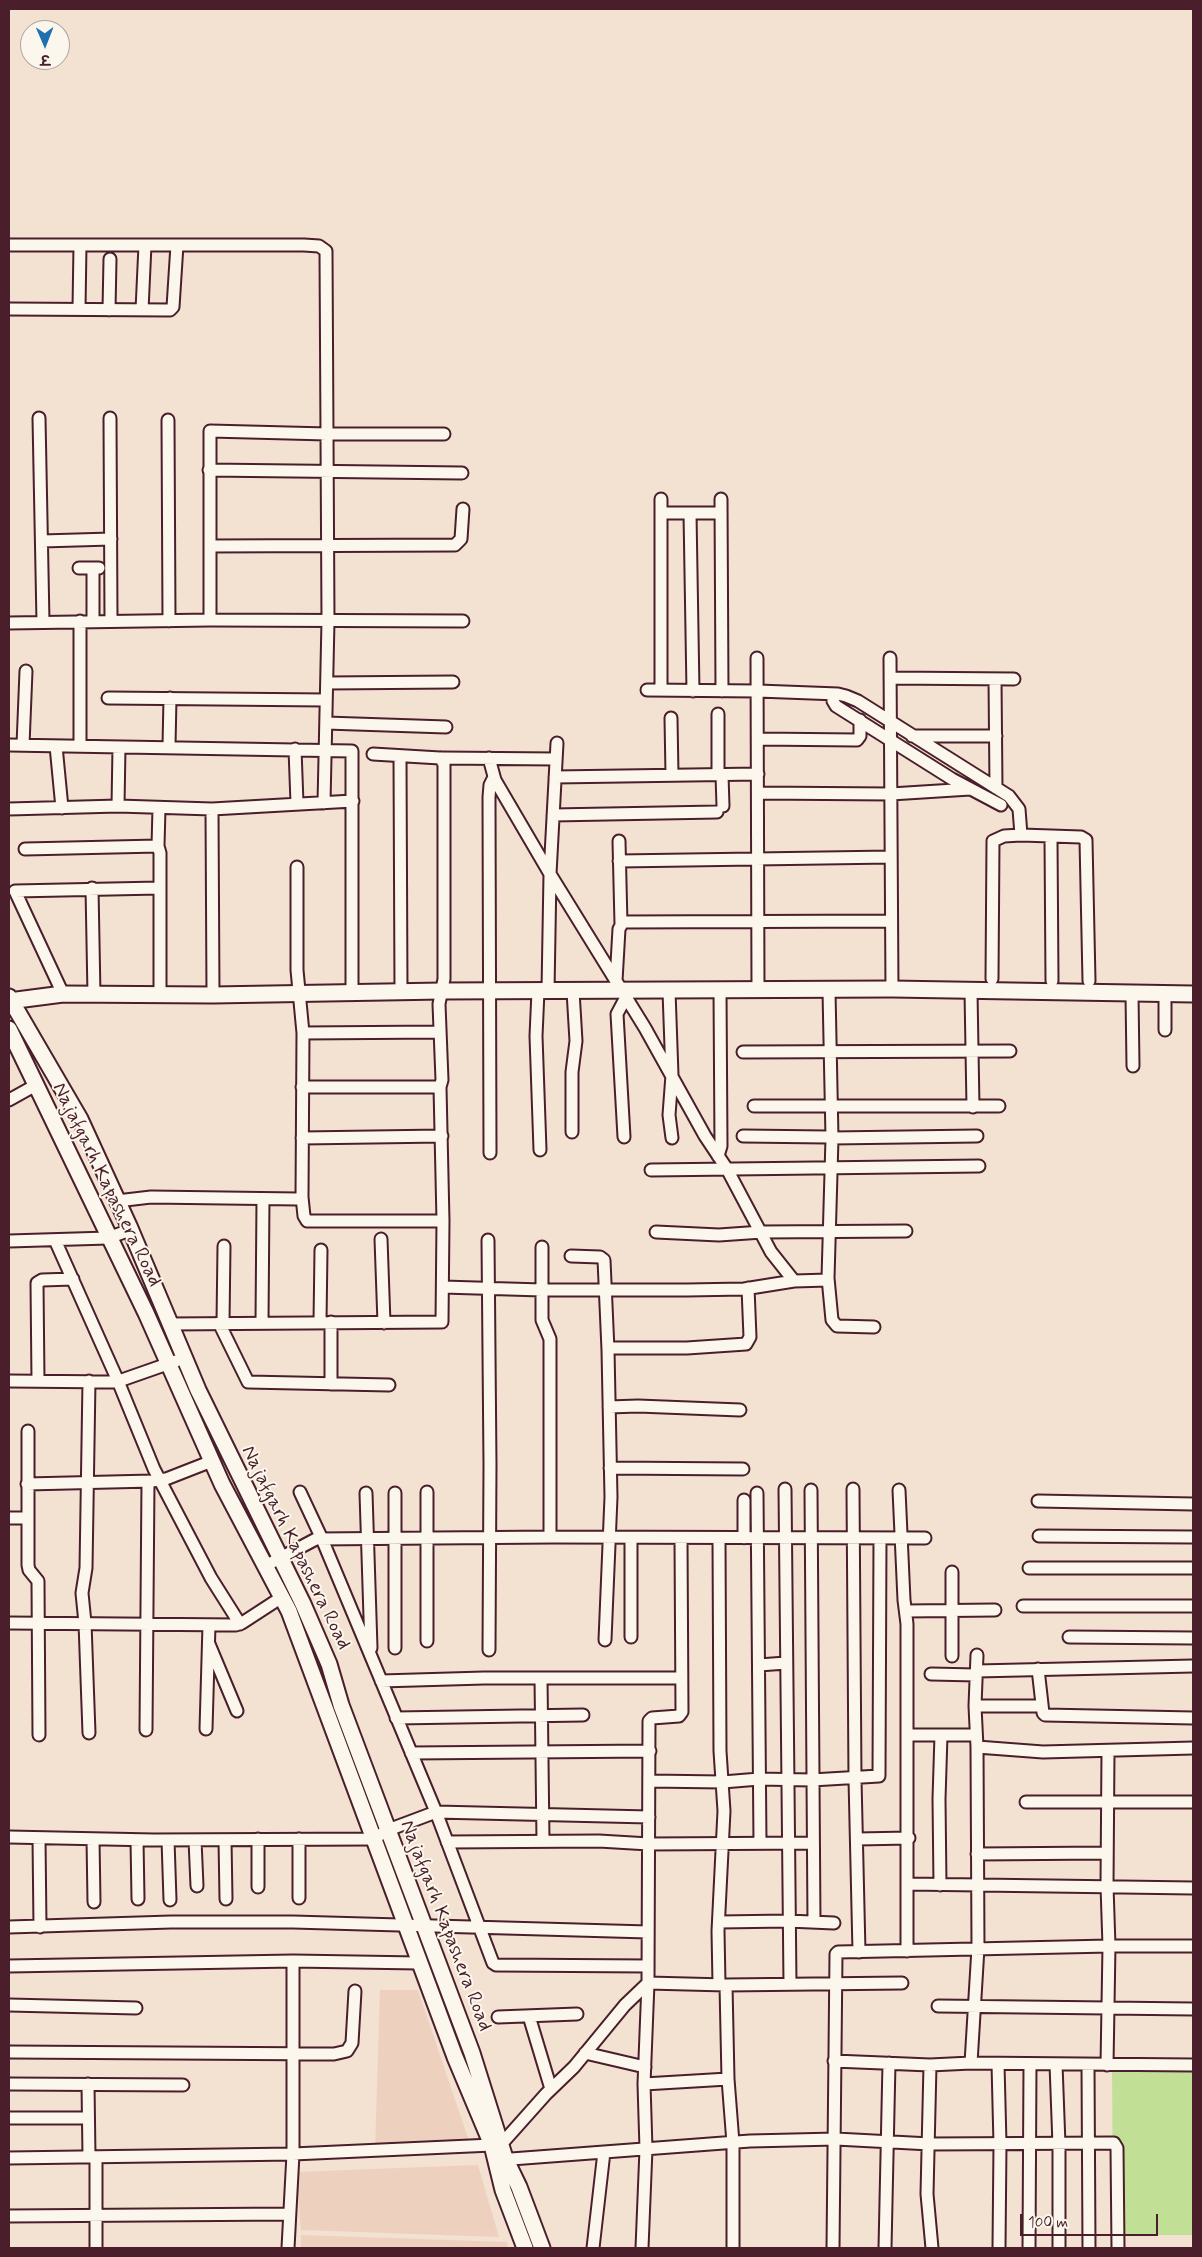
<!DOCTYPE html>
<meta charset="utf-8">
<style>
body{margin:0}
#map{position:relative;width:1202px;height:2257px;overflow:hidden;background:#f3e1d1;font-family:Mynerve,"Playpen Sans Deva",sans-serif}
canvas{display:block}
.frame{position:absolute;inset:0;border:10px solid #4a1f2b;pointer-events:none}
.north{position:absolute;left:20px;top:20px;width:50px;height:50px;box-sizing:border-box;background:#fbf7ec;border:1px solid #b4a19f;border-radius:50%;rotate:179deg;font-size:14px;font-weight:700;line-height:20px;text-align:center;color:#4a1f2b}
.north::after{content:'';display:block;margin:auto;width:18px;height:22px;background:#1f6fb2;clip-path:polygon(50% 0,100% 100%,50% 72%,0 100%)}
.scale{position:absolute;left:1020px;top:2214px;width:138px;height:22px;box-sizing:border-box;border:2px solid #4a1f2b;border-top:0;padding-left:6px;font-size:15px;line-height:18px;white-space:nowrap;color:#4a1f2b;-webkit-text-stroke:4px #fbf7ec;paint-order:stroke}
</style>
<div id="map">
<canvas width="1202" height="2257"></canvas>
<div class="frame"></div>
<div class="north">उ</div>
<div class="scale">100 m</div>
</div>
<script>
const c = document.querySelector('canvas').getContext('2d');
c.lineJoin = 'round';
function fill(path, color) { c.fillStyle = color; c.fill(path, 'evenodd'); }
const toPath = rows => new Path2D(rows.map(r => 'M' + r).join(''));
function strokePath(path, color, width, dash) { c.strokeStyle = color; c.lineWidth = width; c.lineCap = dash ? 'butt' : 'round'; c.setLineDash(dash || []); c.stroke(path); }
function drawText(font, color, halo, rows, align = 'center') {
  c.font = font + ' Mynerve,sans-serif'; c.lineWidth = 4; c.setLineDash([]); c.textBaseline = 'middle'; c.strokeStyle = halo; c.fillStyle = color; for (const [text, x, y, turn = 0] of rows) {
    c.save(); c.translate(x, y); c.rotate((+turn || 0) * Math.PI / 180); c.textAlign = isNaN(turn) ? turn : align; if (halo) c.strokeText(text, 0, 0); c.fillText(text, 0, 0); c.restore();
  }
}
fill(toPath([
 [380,1990,418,1990,470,2144,375,2152],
 [478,2165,499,2237,301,2230,296,2172],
 [301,2235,507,2242,508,2248,301,2248]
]), '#edd1be');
fill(toPath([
 [1112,2061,1193,2061,1193,2235,1113,2235]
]), '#c2df96');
const street = toPath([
 [9,245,304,245,319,246,326,251,328,621,324,803],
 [9,309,170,310,173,307,177,245],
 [79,309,80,245],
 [109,310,110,259],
 [142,310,145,245],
 [39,418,43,622],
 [110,418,111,620],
 [168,420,169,621],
 [209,470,462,473],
 [721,499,722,691],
 [661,513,721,513],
 [690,513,693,691],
 [42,541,111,539],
 [210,546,455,545,461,539,463,509],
 [79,568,99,568],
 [210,620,210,431,327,434,444,434],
 [80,621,80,746],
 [93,621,93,568],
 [9,623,210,620,463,621],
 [757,658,758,990],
 [890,658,892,989],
 [890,678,1014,679],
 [995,679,996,788],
 [327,683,453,682],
 [647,690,758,691,838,694,846,696,858,701,1009,796,1019,809,1021,835],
 [661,690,661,499],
 [833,694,833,701,836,706,952,779,1001,805],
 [108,698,326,700],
 [718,714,718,775],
 [671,718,672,775],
 [326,723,446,727],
 [912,736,996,736],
 [758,739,857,740,860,736,860,720],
 [9,745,352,751,352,993],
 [23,745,26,671],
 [56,746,62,808],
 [169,746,170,698],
 [295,749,297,803],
 [400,757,401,992],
 [441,758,556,759],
 [489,758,495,780,550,874,645,1028,705,1136,727,1169,771,1252,794,1281],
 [722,775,723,806],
 [555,777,758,774],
 [758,793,891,794,970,789],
 [118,806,119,747],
 [159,808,158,846,160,853,160,995],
 [9,809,118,806,212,809,353,801],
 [212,809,213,995],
 [553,815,717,812],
 [1051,838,1052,981],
 [619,841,621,924],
 [25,849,158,846],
 [619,861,891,857],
 [92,888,94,995],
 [992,979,993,841,1004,836,1021,835,1081,837,1086,840,1089,981],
 [616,981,619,929,623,922,891,921],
 [538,991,536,1036,540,1150],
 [548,991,550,874,557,743],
 [669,991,672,1075,669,1115,672,1138],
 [829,991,832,1138,828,1278,832,1320,837,1326,874,1327],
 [971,992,973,1107],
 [63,994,15,891,159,888],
 [1132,994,1133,1066],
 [1165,1030,1165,994],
 [303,1033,440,1032],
 [743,1052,1010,1051],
 [302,1087,440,1087],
 [9,1100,36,1085],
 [754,1106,999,1106],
 [572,1132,572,1072,576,1041,573,991],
 [743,1136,827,1137,832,1138,977,1136],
 [624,1137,617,1014,626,997],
 [302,1138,442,1136],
 [490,1153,489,797,490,785,494,777],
 [718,1156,721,1146,720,990],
 [651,1170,979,1166],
 [302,1197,304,1216,307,1221,443,1221],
 [117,1201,151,1197,298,1199,302,1197,303,1033,297,970,297,867],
 [656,1232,719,1235,762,1232,906,1231],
 [381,1239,384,1323],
 [55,1240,118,1381,154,1469,211,1578,240,1624],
 [488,1240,490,1465,489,1650],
 [9,1241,108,1238,130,1230],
 [542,1247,542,1320,550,1339,550,1537],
 [571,1256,600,1257,604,1260,608,1350],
 [443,1287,542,1290,687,1290,744,1289,794,1281,828,1280],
 [262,1322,263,1199],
 [320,1322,321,1250],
 [331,1322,331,1384],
 [219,1323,248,1382,389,1385],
 [223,1323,224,1246],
 [169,1324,442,1322,443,1221,440,1087,442,1080,439,1004,444,979,444,764,440,758,373,754],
 [9,1381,116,1382,176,1361],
 [38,1381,37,1283,42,1280,73,1279],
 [609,1407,638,1406,740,1410],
 [28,1431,28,1565,29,1570,38,1581,39,1735],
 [610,1468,743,1469],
 [27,1484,152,1481,166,1479,212,1461],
 [785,1489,790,1984],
 [853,1489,855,1779,859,1952],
 [811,1490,814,1922],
 [899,1490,904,1600,907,1624,907,1951],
 [300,1492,322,1539,436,1812,493,1963,496,1965,648,1966],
 [366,1493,371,1648],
 [395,1493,395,1648],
 [757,1493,760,1843],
 [744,1500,744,1538],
 [1038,1501,1193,1504],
 [9,1518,27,1518],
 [1039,1536,1193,1537],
 [265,1566,316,1539,553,1537,925,1538],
 [1029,1568,1193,1568],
 [1023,1606,1193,1606],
 [906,1611,995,1610],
 [9,1623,236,1625,242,1623,282,1597],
 [631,1637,631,1539],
 [1069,1637,1193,1638],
 [605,1640,611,1497,608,1350,611,1348,687,1348,746,1344,750,1337,748,1288],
 [427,1641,427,1492],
 [209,1644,237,1711],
 [952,1656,952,1572],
 [759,1665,786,1663],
 [1038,1669,1043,1713,1045,1715,1193,1718],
 [977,1671,1193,1666],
 [931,1674,976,1675],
 [541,1678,543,1841],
 [381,1681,484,1678,681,1678],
 [975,1706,1042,1706],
 [396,1718,583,1715],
 [206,1729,209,1625],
 [146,1730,148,1481],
 [89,1733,85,1623,82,1593,86,1568,89,1381],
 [907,1735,976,1735],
 [977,1747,1043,1752,1193,1748],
 [411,1753,650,1751],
 [650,1781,723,1782,759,1779,812,1780,879,1776,880,1538],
 [1026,1802,1193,1802],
 [9,1837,154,1840,373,1839,388,1830,436,1812,649,1817],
 [39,1838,40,1927],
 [93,1839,94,1902],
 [857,1839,909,1838],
 [137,1840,138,1899],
 [168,1840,170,1900],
 [195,1840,197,1886],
 [225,1840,226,1899],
 [447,1842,599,1841,649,1844,813,1843],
 [977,1854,1107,1853],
 [908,1884,1193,1888],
 [940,1885,939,1799,941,1735],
 [258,1887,258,1839],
 [299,1898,299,1839],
 [719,1922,788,1921,834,1923],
 [9,1927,171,1922,293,1922,648,1932],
 [293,1961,419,1963],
 [9,1966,293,1961,293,2154,288,2248],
 [719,1984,718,1931,724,1811,720,1751,719,1538],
 [726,1985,728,2079,733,2143,733,2248],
 [9,2005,136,2008],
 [938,2006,1193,2009],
 [529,2016,551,2089],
 [498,2017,577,2014],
 [9,2052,334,2054,347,2051,352,2043,355,1991],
 [585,2053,645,2067],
 [834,2061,930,2065,971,2063,1193,2065],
 [971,2063,978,1948,977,1747,975,1706,977,1655],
 [998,2064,1000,2144,999,2248],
 [1056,2064,1059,2145,1059,2248],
 [930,2065,927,2194,932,2248],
 [1088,2065,1089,2248],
 [1107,2065,1109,1946,1193,1946],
 [9,2084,183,2085],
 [88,2084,89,2157],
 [644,2084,728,2079],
 [9,2118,88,2118],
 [96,2157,96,2248],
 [9,2158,293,2154,492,2145,505,2140,546,2094,574,2067,625,2005,648,1983,726,1985,902,1983],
 [498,2160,750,2141,836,2139,930,2144,1114,2143,1117,2148,1118,2248],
 [9,2216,289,2214],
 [593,2248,604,2152],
 [642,2248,646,2149,644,2084,648,1983,649,1721,652,1718,679,1716,682,1712,681,1539],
 [833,2248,836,1954,838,1952,1109,1946,1107,1886,1108,1751],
 [885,2248,889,2063],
 [1029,2248,1030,2064]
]);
const secondary = toPath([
 [9,997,80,1119,129,1226,198,1390,303,1604,329,1664,341,1705,472,2053,505,2158,519,2187,542,2248],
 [9,1001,63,994,213,995,442,991,892,989,1193,994],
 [9,1029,146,1313,222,1484,289,1611,455,2057,492,2145,503,2190,525,2248]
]);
strokePath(street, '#4a1f2b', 15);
strokePath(secondary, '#4a1f2b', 19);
strokePath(street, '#fbf7ec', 11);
strokePath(secondary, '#fbf7ec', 15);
drawText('20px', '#4a1f2b', '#fbf7ec', [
 ["Najafgarh Kapashera Road",106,1185,64],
 ["Najafgarh Kapashera Road",295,1548,64],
 ["Najafgarh Kapashera Road",445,1926,69]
]);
</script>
